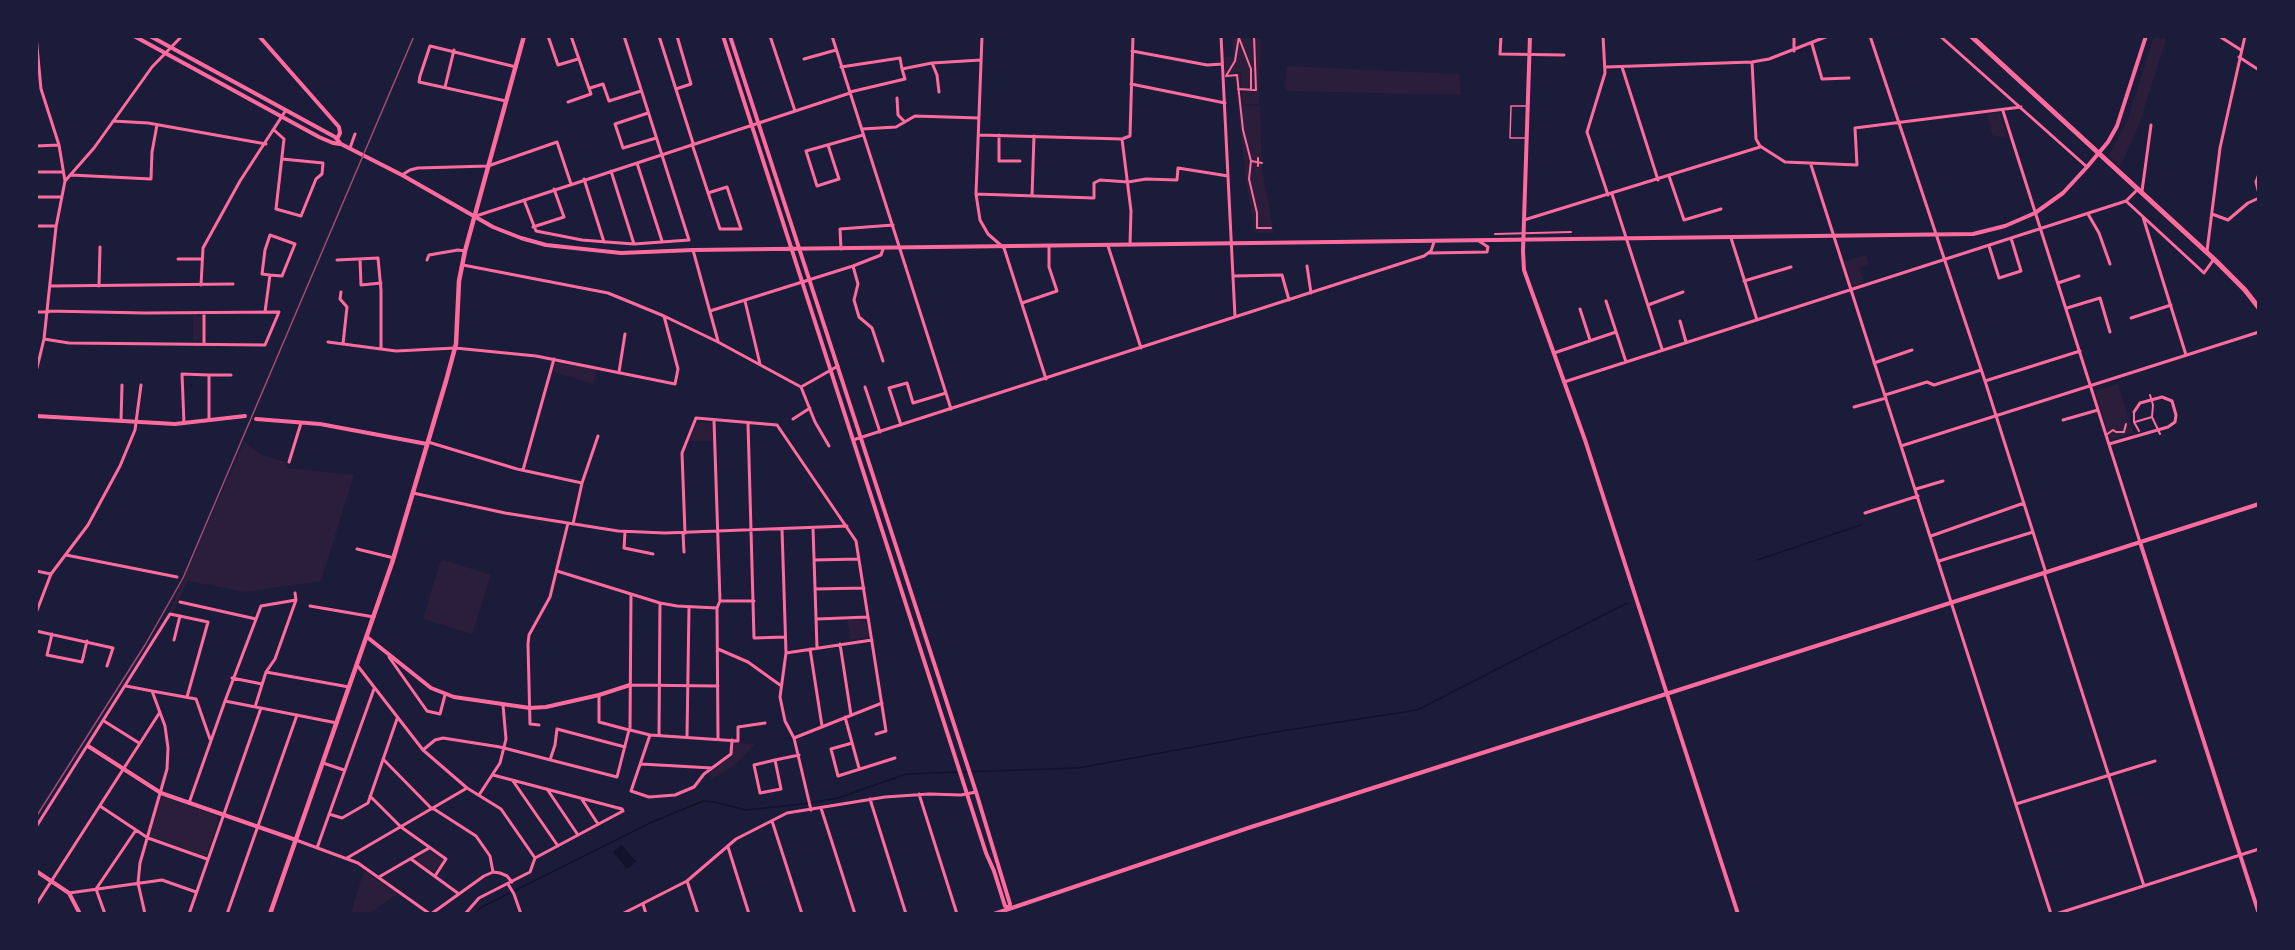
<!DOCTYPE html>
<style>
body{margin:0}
#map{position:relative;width:2295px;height:950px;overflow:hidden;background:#1b1b3a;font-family:Cabin,sans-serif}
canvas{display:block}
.frame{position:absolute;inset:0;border:38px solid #1b1b3a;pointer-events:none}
</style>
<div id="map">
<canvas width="2295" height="950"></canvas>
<div class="frame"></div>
</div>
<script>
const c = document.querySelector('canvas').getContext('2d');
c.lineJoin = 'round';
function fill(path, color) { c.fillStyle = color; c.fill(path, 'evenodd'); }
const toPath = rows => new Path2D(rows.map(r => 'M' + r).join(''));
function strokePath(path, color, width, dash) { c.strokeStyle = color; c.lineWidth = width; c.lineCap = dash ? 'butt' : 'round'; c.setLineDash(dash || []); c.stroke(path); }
fill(toPath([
 [1232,36,1261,36,1259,104,1242,104,1241,72,1225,73,1224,57,1234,57],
 [2154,36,2167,36,2139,125,2120,167,2109,155,2127,122],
 [1286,66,1459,74,1461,95,1285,91],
 [1240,73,1241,105,1260,106,1262,169,1274,233,1255,233,1246,181,1235,78,1225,78,1225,74],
 [1999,113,2001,116,2008,139,1992,135,1987,114],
 [1866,255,1869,264,1859,268,1864,282,1853,286,1844,261],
 [193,315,202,317,202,340,200,341,193,341],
 [559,361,597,370,593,384,553,372,556,364],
 [2118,384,2133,433,2110,440,2095,391],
 [699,422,711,423,713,441,690,441,697,423],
 [244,442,262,455,286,462,287,468,354,475,321,581,245,592,188,581,173,613,169,612],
 [441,559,491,575,472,634,423,619],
 [864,619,866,621,869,636,851,640,847,620],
 [736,743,755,744,736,764,711,780,711,772,733,755,733,746],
 [165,797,217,816,218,821,207,855,204,856,150,836,161,799],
 [428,850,442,859,443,862,436,871,432,872,415,860],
 [364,871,396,892,396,895,368,914,353,914,351,912]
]), '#2a1e3b');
fill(toPath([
 [622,845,636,862,627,869,613,852]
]), '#12122b');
strokePath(toPath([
 [1757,560,1861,525],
 [962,772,1078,768,1281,731,1417,710,1627,603],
 [473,914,484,906,650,823,703,801,715,802,746,810,803,804,838,798,906,774,958,772]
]), '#12122b', 1.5);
strokePath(toPath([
 [1526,138,1510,138,1511,106,1528,106]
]), '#ff6b9d', 1.5);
strokePath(toPath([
 [1239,36,1235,61,1226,76,1237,75,1243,130,1251,161,1249,179,1257,213,1257,228,1271,228],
 [1239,38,1251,69,1251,90],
 [1238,89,1256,90,1254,36],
 [1251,161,1262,163],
 [1258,166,1258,158],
 [1495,234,1571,232],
 [2150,395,2153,405,2152,417,2160,434],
 [2134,412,2134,422,2139,431],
 [2135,422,2152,417],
 [2106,435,2113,430,2116,432,2124,432,2126,424]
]), '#ff6b9d', 2);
strokePath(toPath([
 [36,36,41,89,59,145,65,181],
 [548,36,558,65,578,59],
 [659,36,693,143],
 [770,36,795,111],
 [832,36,951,409],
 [982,36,976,194,980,220,988,234,1004,248,1046,379],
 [1221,36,1235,317],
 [1501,36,1500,54,1564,55],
 [1603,36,1605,73,1587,132,1608,195],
 [1794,36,1794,51],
 [1870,36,1985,381,2046,573],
 [1940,36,2087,167],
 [2219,36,2241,50],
 [1812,44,1822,79,1849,78],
 [1132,51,1207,65,1222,64],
 [2239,57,2259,70],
 [804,59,836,50],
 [1752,62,1756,139,1760,146,1785,162,1857,165,1855,128,2021,107],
 [932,63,937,75,939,92],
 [841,67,900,58,902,69],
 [1606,67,1752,62,1769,59,1828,36],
 [1622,67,1658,180],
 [1131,84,1225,103],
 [445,87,454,50],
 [590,88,603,84,609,101,641,91],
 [676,89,691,84,677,36],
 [850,92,905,79,902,69,932,63,981,60],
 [897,98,898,115,905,122],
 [506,101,419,82,420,76,430,46,516,67],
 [568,102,591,94,571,36],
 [2003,111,2140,542],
 [648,113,615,124,623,148,656,138],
 [113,121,148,123,266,144],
 [862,129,896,127,915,116,979,118],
 [274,130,284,139,276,209,301,216,316,179,322,174,323,163,282,159],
 [979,135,1122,139,1130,136,1133,36],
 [999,135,999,161,1020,161],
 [1122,139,1131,211,1130,244],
 [692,144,720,229,741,229,727,187,708,193],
 [828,145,839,179,817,186,806,151,863,135],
 [36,146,59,145],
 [350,148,355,134],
 [637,163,662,241],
 [1811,165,2051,914],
 [611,171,634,244],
 [36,172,63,172],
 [2259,174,2256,182,2259,194],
 [71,175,151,179,152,152,157,125],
 [402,175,410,170,418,168,488,166,557,142,571,184],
 [1669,176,1684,220,1721,209],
 [584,179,604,242],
 [2142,191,2151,125],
 [976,194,1094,198,1094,183,1100,180,1128,182,1146,179,1177,180,1178,168,1228,176],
 [1612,194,1662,349],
 [1032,196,1034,136],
 [36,197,62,197],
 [524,200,536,231,582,240,607,242,634,244,689,240,624,36],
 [2126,201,2204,273,2214,259],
 [2088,214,2099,233,2110,264],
 [2212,214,2228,220,2248,203,2259,198],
 [476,216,850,93],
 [2143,217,2186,355],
 [1524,220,1760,147],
 [36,226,55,226],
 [533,227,564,217,554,189],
 [1731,238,1757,320],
 [1108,246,1141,348],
 [1989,246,1999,278,2021,271,2011,238],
 [841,249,840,229,893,225],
 [693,250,718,341],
 [2207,251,2220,148,2245,36],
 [1430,253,1487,252,1488,247,1479,241],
 [178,259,202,259],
 [360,259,361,285,381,283],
 [337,260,378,258,381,290,381,349],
 [427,260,429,255,458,250,465,251],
 [463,265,608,293,664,316,718,342,801,387,815,422,829,446],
 [853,266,858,284,854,300,859,317,872,328,883,361],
 [1307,266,1311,293],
 [1234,276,1282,275,1289,300],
 [1744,281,1791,267],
 [2058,283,2079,276],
 [201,285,203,248,240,181,286,110],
 [50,286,233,284],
 [99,286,100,247],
 [341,292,340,299,347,307,343,344],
 [745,301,760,364],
 [1606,301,1626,362],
 [1022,303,1057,291,1049,267,1049,247],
 [1648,305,1683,292],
 [2067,308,2100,298,2110,332],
 [1580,309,1590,340],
 [710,311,853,266,881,255,883,249],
 [36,312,48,312],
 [265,312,270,275,282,276,295,244,270,235,265,250,262,274,270,275],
 [2131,318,2171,305],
 [1680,321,1686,342],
 [44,339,69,343,265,345,279,312,145,313,48,311],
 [328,342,396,351,455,348,536,356,675,384,678,369,664,316],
 [204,344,204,313],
 [1554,353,1616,332],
 [1874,363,1912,350],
 [36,372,44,339,56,227,65,181,94,148,152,67,182,36],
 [619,372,625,334],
 [209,375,231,375],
 [1985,381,2080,351],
 [1564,382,2126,201,2138,189],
 [801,387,838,366],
 [865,387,880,432],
 [1885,395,1927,382,1934,385,1981,370],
 [1854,407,1886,398],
 [793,419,810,408],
 [2063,420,2098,410],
 [121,421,122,385],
 [714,421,720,601,717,608,718,739],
 [184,423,182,374,209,375,209,420],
 [748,423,754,638,785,637],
 [901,425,889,388,907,383,913,403,946,393],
 [853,440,1424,256,1431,251,1434,242],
 [428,442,517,469,582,483],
 [2109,444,2168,427,2175,422,2176,415,2172,401,2162,397,2140,403,2134,412],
 [1901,446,2259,332],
 [289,462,301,423],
 [523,470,554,359],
 [1916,489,1943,481],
 [413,493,505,513,618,531,665,533,847,526],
 [1865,513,1918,496],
 [573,524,582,483,598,436],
 [813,528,817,648],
 [782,529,786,653,780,697,785,721,794,738,811,810],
 [625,532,624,548,653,554],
 [683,533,684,552],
 [685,533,682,453,696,418,777,425,856,541,886,731,876,734],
 [1931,536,2024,503],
 [357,549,394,558],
 [66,555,177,577],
 [814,560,859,559],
 [1939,561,2033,532],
 [36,571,51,574],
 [557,571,660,603,677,606,717,608],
 [2044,573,2144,886],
 [815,589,864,588],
 [631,595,630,730,650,735,738,741,738,727,765,723],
 [720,601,754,601],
 [180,602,256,619],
 [310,606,374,617],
 [36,613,51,574,88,525,120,466,135,430,141,385],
 [817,619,868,617],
 [36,631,113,648,107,666],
 [52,634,47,655,82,662,87,641],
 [174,640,180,616],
 [840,644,851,715],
 [718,649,748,662,780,685],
 [810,649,822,726],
 [786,653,872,640],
 [389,657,427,711,440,714,445,695],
 [357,665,423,750,467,788,501,809,535,858],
 [266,672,349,687],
 [232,678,262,684],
 [630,685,718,686],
 [126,686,152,691,165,726,168,748,167,769,140,863,138,883,145,914],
 [152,691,196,699,210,739],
 [599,695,599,722,629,730],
 [225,701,261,606,296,600],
 [255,707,266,672,275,659,296,600,295,593],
 [845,717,859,768],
 [104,721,139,743],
 [539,725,530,724,528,644,529,635,550,597,568,523],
 [650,735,631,791,649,797,675,795,694,787,704,774,731,754,732,740],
 [659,735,660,603],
 [687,737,689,607],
 [794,738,882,703],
 [852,743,831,749,838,776,895,758],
 [423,750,435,740,443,738,500,747,617,777,629,730],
 [383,759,432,809],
 [550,760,555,745,557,729,625,747],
 [775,760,781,789,760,793,754,765,775,760,799,755],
 [323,763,344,770],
 [641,764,712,768],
 [513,781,558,846],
 [547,789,578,835],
 [919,794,957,914],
 [479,795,500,763,506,739,503,705],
 [370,796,401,827,446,859,435,876],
 [581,798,598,824],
 [870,799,906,914],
 [189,803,225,701,337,723],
 [2016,804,2155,761],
 [100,806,148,838,207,859],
 [821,808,855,914],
 [434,809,476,836,490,856,493,872],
 [329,814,342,818,368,803,397,719],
 [772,821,802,914],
 [36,827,170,614,208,622,187,697],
 [296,840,358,863,430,914],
 [728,847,749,914],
 [317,848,374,689],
 [347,858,467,788],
 [411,859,459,894],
 [379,877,429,848],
 [687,881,698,914],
 [508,884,514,894,521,914],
 [69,893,162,880,196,892],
 [643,904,646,914],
 [36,905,160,712],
 [105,914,96,889,136,830],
 [189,914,261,708],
 [227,914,297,715],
 [431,914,484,876,493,872,500,873,507,876,512,882],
 [465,914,479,898,530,872,535,858,623,811,622,809,493,775],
 [622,914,687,881,736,839,787,813,885,797,929,794,961,795,976,792],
 [2056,914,2259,849]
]), '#ff6b9d', 3);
strokePath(toPath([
 [134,36,319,137,333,143,340,144],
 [150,36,335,137,341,144,402,175,493,227,521,238,546,245,621,253,693,250,1973,234,2005,226,2035,213,2063,193,2087,167,2108,142,2117,126,2146,36],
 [259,36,339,127,340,133,337,139],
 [723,36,986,853,994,871,1005,906,1009,908],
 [730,36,976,792,1010,904,1009,908],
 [1530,36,1523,251,1524,270,1585,440,1738,914],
 [36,416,175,424,245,416],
 [256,419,320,424,427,444],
 [2140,542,2259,914],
 [367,637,431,688,454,697,530,708,546,707,599,695,630,685],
 [88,746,161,793,296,840],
 [36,871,69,893,80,914],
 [994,914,1248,828,2259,504]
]), '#ff6b9d', 4);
strokePath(toPath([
 [270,914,392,563,446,381,456,344,459,281,465,251,524,36]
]), '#ff6b9d', 4.5);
strokePath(toPath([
 [1971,36,2214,259,2245,290,2259,308]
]), '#ff6b9d', 5);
strokePath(toPath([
 [36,817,145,645,183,578,414,36]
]), '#a44b75', 1.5);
</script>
